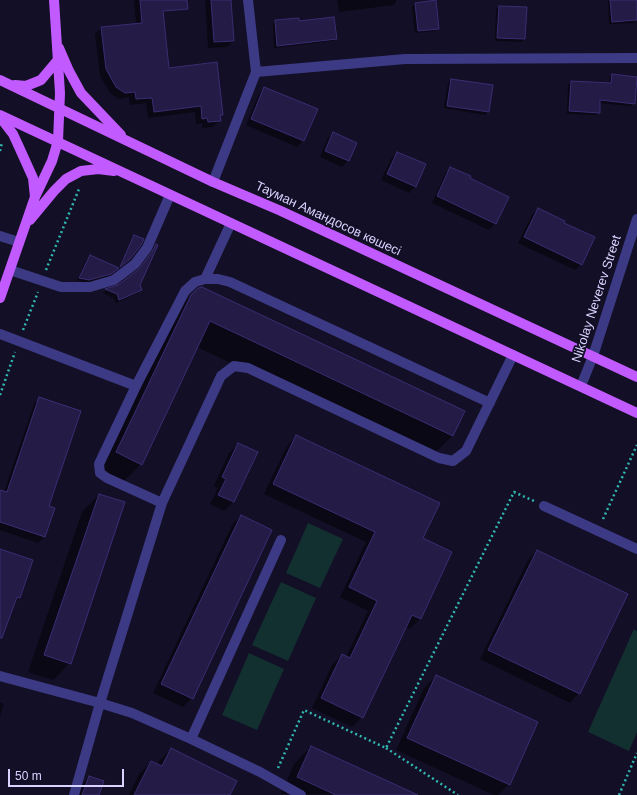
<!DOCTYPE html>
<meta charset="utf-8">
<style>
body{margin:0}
#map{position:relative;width:637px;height:795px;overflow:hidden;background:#130f26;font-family:Helvetica,sans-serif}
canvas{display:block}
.scale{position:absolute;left:8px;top:769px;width:116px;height:18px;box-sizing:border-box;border:2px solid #d9d4ff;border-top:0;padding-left:5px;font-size:12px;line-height:14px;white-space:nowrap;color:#d9d4ff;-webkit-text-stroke:3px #130f26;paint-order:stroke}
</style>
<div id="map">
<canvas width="637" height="795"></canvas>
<div class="scale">50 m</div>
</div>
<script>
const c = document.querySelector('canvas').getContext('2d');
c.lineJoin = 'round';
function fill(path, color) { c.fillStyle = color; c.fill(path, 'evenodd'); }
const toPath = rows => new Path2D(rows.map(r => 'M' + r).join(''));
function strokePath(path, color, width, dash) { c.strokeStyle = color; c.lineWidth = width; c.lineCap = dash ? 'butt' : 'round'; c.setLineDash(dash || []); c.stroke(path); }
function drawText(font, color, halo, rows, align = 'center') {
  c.font = font + ' Helvetica,sans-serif'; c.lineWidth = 3.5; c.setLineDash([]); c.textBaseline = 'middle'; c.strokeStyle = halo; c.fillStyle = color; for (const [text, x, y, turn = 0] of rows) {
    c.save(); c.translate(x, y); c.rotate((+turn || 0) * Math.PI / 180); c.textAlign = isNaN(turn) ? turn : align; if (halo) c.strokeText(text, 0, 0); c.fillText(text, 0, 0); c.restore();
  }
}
fill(toPath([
 [308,523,343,539,320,588,286,573],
 [281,582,316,598,288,661,252,645],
 [634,629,637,631,637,732,629,751,588,732],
 [249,653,284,669,257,730,222,715]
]), '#12302f');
fill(toPath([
 [134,0,164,0,165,10,162,14,169,69,221,115,219,117,219,121,213,127,202,128,202,123,196,124,195,112,148,118,146,103,130,105,129,97,119,99,110,93,100,76,95,34,101,28,136,24],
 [205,0,230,0,233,41,227,47,208,48],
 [337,0,396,0,396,2,394,5,339,12],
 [608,0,636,0,637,20,634,23,609,24],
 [415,4,438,28,435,31,415,33,412,7],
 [499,7,526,8,524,39,522,42,495,41,496,9],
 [275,21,298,22,336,39,333,41,274,48,273,24],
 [613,75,634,103,631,106,599,103,599,112,596,115,567,114,568,85,571,82,609,84,610,78],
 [451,80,488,112,485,115,444,108,448,83],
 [265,88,316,110,303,141,297,147,246,125,259,94],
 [333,133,348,160,342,167,320,157,327,139],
 [397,153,425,165,415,187,409,193,381,180,391,159],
 [451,168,468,179,495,224,489,230,432,203,445,174],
 [538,209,581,264,575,270,518,243,532,215],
 [134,236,130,259,119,268,132,239],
 [156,246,139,285,141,290,138,293,116,303,113,298,103,293,106,290,118,286,137,272],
 [90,256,115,271,107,277,86,283,77,280,87,259],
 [191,295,463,412,452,436,430,458,197,347,141,464,119,486,95,475,169,318],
 [40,398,47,507,44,537,38,543,0,530,0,491,4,492,34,404],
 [296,436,422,539,451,552,420,619,410,629,405,626,362,717,352,727,312,708,332,665,342,655,346,657,368,611,340,597,366,542,264,494,287,446],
 [238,444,233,502,224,511,210,504,218,488,214,486,229,453],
 [99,495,70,663,53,680,28,672,82,512],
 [241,516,192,698,183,707,153,693,232,525],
 [537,551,579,693,570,703,480,659,528,560],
 [436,676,509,784,498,795,494,795,396,750,424,688],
 [0,702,4,704,0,716],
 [311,747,415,795,281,794,294,764],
 [171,749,229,794,231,795,129,795,139,774,151,762,157,765,159,761],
 [89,777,98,795,77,795,80,786]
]), '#0007');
const building = toPath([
 [140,0,187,0,188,9,163,11,169,68,217,62,223,115,220,115,221,121,208,122,207,118,202,119,201,106,154,112,152,98,136,99,135,92,125,93,116,87,106,69,101,27,142,23,140,0],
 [211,0,231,0,234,41,214,42,211,0],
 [436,0,439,29,418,31,415,3,436,0],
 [610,0,637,0,637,20,612,22,610,0],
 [499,6,527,7,525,39,497,38,499,6],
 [334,17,337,39,277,46,275,20,299,18,299,21,334,17],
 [612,74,637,77,635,104,600,100,600,113,569,111,571,81,611,83,612,74],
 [451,79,493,85,489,112,447,106,451,79],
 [264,87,318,109,304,141,251,119,264,87],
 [333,132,357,143,349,161,325,151,333,132],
 [397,152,426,164,416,187,387,174,397,152],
 [450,167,471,176,470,178,509,197,496,224,437,196,450,167],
 [538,208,565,221,564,223,595,237,582,265,524,237,538,208],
 [134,235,144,239,141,245,130,259,120,267,134,235],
 [156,244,158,245,140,285,142,290,119,300,117,294,105,289,118,285,139,269,152,252,156,244],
 [90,255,119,268,111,274,89,280,79,278,90,255],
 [202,287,465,411,453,436,210,321,142,465,116,452,191,295,198,288,202,287],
 [39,397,81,411,49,506,55,508,45,537,0,522,0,490,7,492,39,397],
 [296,435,440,503,423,538,452,552,421,619,412,615,363,718,321,698,342,654,350,658,377,601,349,587,375,532,273,484,296,435],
 [238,443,258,452,234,502,218,495,226,479,222,477,238,443],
 [99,494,125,502,71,664,44,655,99,494],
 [241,515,272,530,193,699,161,684,241,515],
 [0,549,33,560,20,598,17,597,2,638,0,638,0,549],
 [537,550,628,594,580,694,488,650,537,550],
 [436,675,538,722,510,785,407,738,436,675],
 [311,746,418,795,336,795,297,777,311,746],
 [171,748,237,781,230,795,134,795,151,761,162,766,171,748],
 [89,776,104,781,99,795,82,795,89,776]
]);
fill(building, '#241b47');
strokePath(building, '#3b2d73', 1);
strokePath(toPath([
 [0,151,2,142],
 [46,270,79,189],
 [23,330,38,292],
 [0,395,15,352],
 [603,519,637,445],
 [386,748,458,795],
 [278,768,304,710,386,748,514,492,534,501],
 [619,795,637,753]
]), '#2fb8b0', 2.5, [2, 3]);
strokePath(toPath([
 [256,72,405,59,637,58],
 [213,182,256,72,248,0],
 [0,236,19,242],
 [10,270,61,287,90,287,114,280,135,264,147,248,170,195],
 [205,279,231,223],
 [0,334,136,386],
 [581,386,593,356,637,219],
 [162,503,107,478,100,473,99,464,136,386,185,291,195,282,205,279,218,279,230,282,490,403],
 [544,506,637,549],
 [0,676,100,703,132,713,191,739,260,772,301,795],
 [191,739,281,540],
 [74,795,100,703,162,503,221,376,234,366,248,368,439,458,453,461,466,451,513,355]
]), '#3d3a85', 10);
strokePath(toPath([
 [59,48,69,71,81,93,121,135],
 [0,80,213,182,281,211,637,377],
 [15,85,26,86,41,80,57,61],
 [0,115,637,413],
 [0,117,13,134,19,147,33,178,35,197],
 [30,220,54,191,66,179,81,171,98,169,114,171],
 [0,298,35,197,52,161,58,141,60,93,54,0]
]), '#c25bff', 10);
drawText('13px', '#d9d4ff', '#130f26', [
 ["Тауман Амандосов көшесі",328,219,25],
 ["Nikolay Neverev Street",597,299,-72]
]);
</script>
